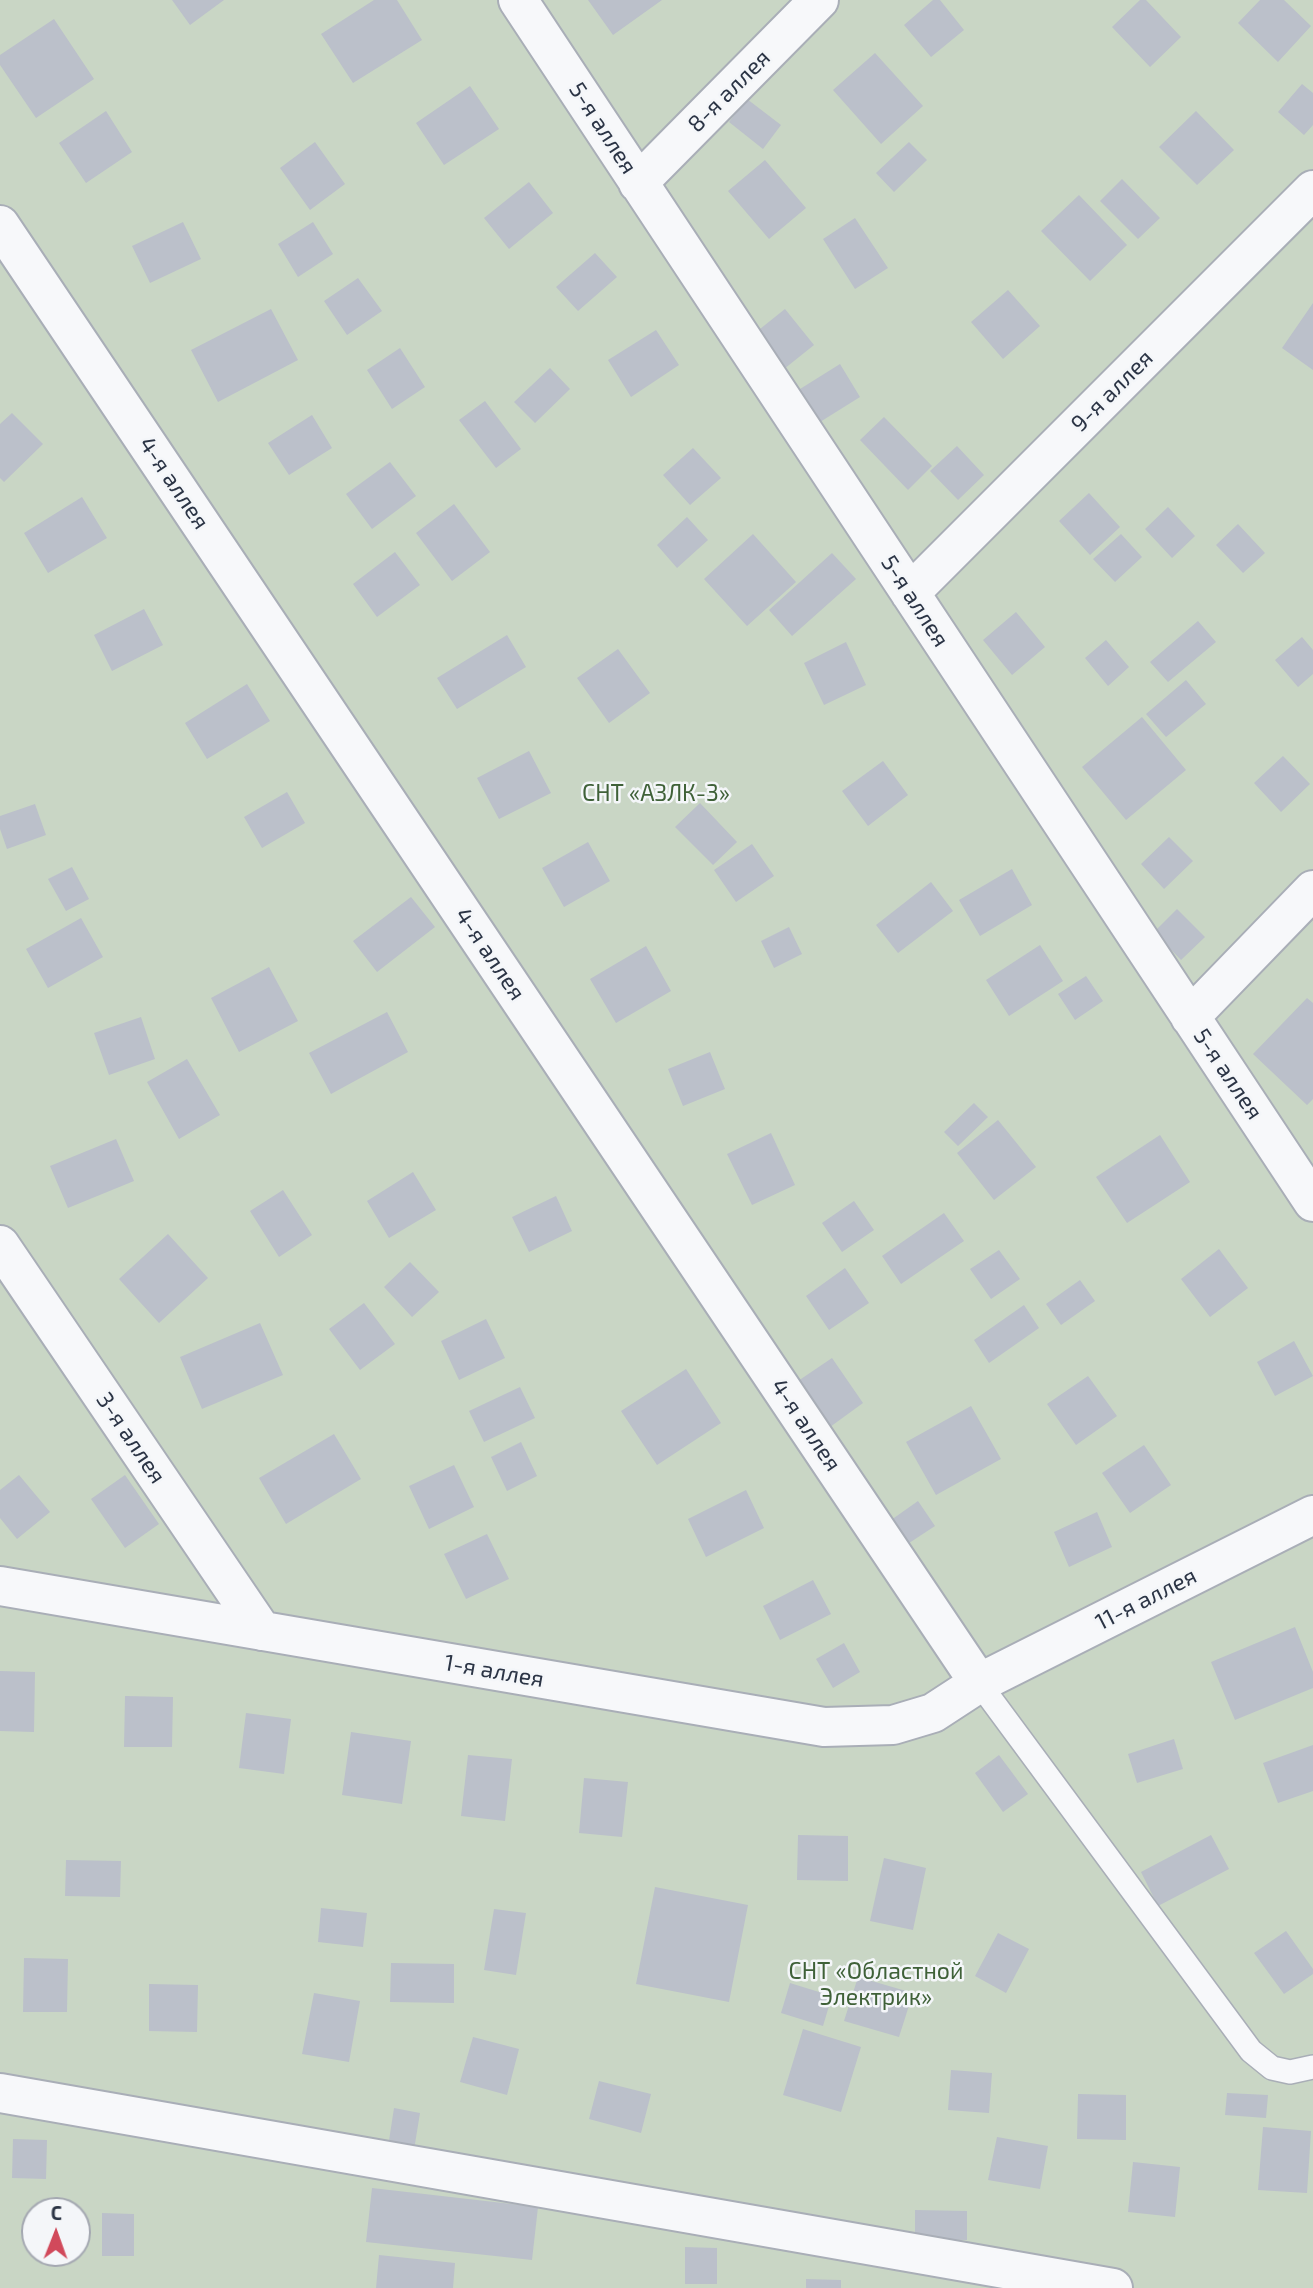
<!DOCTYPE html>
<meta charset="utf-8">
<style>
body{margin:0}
#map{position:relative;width:1313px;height:2288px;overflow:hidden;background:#e4e7ec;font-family:"Exo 2",sans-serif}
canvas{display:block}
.north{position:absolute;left:21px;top:2197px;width:70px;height:70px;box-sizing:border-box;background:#f4f6f9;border:2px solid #a4a8b1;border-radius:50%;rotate:1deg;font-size:19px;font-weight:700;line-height:28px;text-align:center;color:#2b3445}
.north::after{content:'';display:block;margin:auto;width:24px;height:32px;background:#d1495b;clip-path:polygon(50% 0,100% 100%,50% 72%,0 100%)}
</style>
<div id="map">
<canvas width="1313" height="2288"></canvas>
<div class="north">С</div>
</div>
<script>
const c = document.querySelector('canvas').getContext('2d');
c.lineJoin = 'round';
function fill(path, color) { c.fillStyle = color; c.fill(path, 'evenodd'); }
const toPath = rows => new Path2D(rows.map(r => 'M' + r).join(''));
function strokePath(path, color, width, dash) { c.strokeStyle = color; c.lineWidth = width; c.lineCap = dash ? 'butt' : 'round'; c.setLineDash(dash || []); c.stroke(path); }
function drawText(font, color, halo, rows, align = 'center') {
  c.font = font + ' "Exo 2",sans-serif'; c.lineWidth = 5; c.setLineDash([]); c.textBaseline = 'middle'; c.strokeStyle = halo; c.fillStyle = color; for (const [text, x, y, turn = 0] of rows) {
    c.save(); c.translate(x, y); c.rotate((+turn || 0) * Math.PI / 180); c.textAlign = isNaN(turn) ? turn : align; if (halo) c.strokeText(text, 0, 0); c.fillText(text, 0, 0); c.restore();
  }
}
fill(toPath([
 [0,0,1313,0,1313,2288,0,2288],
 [35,2211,77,2211,77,2253,35,2253]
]), '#c9d6c5');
fill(toPath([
 [172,0,224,0,190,25],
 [374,0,397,0,422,40,353,83,321,34],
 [588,0,662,0,613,35],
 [933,0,940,0,964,30,931,57,904,25],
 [1140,0,1146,0,1181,37,1150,67,1112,27],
 [1260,0,1284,0,1311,26,1278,62,1238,23],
 [54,19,94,79,36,118,0,65,0,55],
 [875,53,923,106,881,144,833,90],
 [1302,84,1313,93,1313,125,1304,135,1278,112],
 [470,86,499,129,444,165,416,123],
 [747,99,781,125,763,149,729,122],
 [106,111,132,152,86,183,59,143],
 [1196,111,1234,150,1197,185,1159,147],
 [315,142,345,184,310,210,280,168],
 [909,142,927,160,894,192,876,173],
 [765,160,806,208,769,239,728,191],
 [1122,179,1160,218,1138,239,1100,201],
 [529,182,553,213,509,249,484,218],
 [1079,195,1127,245,1090,281,1041,231],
 [855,218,888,268,855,289,823,239],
 [183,222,201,259,150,283,132,246],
 [313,222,333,254,298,277,278,244],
 [595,253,617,277,578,311,556,287],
 [358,278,382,311,347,335,324,301],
 [1008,290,1040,326,1003,359,971,322],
 [1313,303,1313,370,1282,348],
 [271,309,298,360,218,402,191,350],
 [785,309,814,345,779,373,750,337],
 [656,330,679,365,631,397,608,360],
 [400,348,425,387,392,409,367,370],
 [840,364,860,397,812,427,792,394],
 [550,368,570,389,535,423,514,402],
 [485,401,521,449,496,468,459,420],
 [12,413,43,444,4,482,0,478,0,424],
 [312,415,332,448,289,475,268,443],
 [884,417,932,466,908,490,860,440],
 [957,446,984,475,958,500,930,471],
 [693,448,721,478,690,505,663,475],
 [390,462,416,496,372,529,346,494],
 [1089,493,1120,527,1090,555,1059,521],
 [82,497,107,538,48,573,24,533],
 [454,504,490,552,452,581,416,533],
 [1168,507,1195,536,1172,558,1145,529],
 [687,517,708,540,677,568,657,545],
 [1238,524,1265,553,1243,573,1216,545],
 [753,534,796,582,747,626,704,579],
 [1121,534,1142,557,1115,582,1093,559],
 [395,552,420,585,377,617,353,584],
 [832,553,856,579,792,636,769,610],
 [144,609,163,645,112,671,94,635],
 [1016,612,1045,647,1012,675,983,640],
 [1198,621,1216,642,1168,682,1150,662],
 [507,635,526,667,457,709,437,678],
 [1302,637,1313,650,1313,674,1298,687,1275,660],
 [1106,640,1129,667,1108,686,1085,658],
 [846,642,866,685,824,705,804,663],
 [618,649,650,693,609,723,577,678],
 [1186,680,1206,704,1166,737,1146,714],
 [247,684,270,721,207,759,185,723],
 [1142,717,1186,770,1126,820,1082,767],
 [529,751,551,793,499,819,477,778],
 [1283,756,1310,784,1281,812,1254,783],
 [883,761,908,795,868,826,842,791],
 [287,792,305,823,262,848,244,817],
 [700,803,737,842,713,865,675,827],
 [35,804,46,835,7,849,0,829,0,816],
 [1169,837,1193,861,1164,889,1141,864],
 [588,842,610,881,564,907,542,868],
 [752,844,774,876,736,902,714,870],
 [72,867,89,899,66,911,48,879],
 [1012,869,1032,905,980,936,959,900],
 [931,882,953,911,898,953,876,925],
 [411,897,435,927,377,972,353,941],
 [1177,909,1205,937,1181,960,1154,932],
 [81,918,103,957,48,988,26,949],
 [789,927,802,954,774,968,761,941],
 [1040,945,1063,981,1009,1016,986,980],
 [646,946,671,991,616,1023,590,979],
 [269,967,298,1021,239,1052,211,998],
 [1086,976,1103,1001,1075,1020,1058,994],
 [1307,998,1313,1003,1313,1099,1307,1105,1253,1054],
 [387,1012,408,1052,331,1094,309,1053],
 [141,1017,155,1059,109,1075,94,1033],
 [710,1052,725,1089,683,1106,668,1069],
 [187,1059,220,1115,179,1139,147,1082],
 [974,1103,988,1117,958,1146,944,1132],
 [998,1120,1036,1167,994,1200,957,1153],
 [771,1133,795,1185,752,1205,727,1154],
 [1160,1135,1190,1182,1127,1223,1096,1177],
 [116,1139,134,1181,68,1208,50,1166],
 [413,1172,436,1210,389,1238,367,1201],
 [283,1190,312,1235,279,1257,250,1211],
 [556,1196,572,1231,529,1252,512,1217],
 [854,1201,874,1230,842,1252,822,1223],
 [944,1213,964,1241,901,1284,882,1256],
 [168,1234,208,1278,159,1323,119,1279],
 [1219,1249,1248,1288,1210,1317,1181,1279],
 [999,1250,1020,1279,991,1299,970,1269],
 [410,1262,439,1292,412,1317,384,1287],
 [845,1268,869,1303,829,1330,806,1296],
 [1080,1280,1095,1301,1061,1325,1046,1304],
 [364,1303,395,1344,360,1370,329,1329],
 [1024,1305,1039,1328,989,1363,974,1340],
 [486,1319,505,1358,459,1380,441,1341],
 [260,1323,283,1375,202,1409,180,1357],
 [1294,1341,1313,1376,1275,1396,1257,1362],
 [832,1358,863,1403,830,1427,798,1381],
 [686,1369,721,1423,657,1465,621,1411],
 [1088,1376,1117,1416,1076,1445,1047,1404],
 [520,1387,535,1418,484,1442,469,1411],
 [971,1406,1001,1459,936,1495,906,1442],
 [334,1434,361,1479,286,1524,259,1478],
 [521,1442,537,1476,507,1491,491,1457],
 [1144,1445,1171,1485,1130,1513,1102,1473],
 [454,1465,474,1507,429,1529,409,1486],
 [19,1475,50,1512,17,1539,0,1518,0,1490],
 [125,1475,159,1524,125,1548,91,1499],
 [746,1490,764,1528,706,1557,688,1519],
 [918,1501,935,1526,900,1549,884,1525],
 [1097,1512,1112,1547,1069,1567,1054,1532],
 [487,1534,509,1579,466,1599,444,1554],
 [813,1580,831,1614,780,1640,763,1606],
 [1295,1627,1313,1672,1313,1688,1235,1720,1211,1662],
 [844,1643,860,1672,833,1688,816,1659],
 [0,1671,35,1672,34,1732,0,1731],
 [125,1696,173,1697,172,1747,124,1747],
 [246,1713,291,1719,284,1774,239,1768],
 [351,1732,411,1741,402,1804,342,1795],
 [1174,1739,1183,1769,1137,1783,1128,1754],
 [1313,1745,1313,1791,1278,1803,1263,1763],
 [468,1755,512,1759,505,1821,461,1816],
 [999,1755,1028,1794,1003,1812,975,1773],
 [584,1778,628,1782,622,1837,579,1833],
 [798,1835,848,1836,848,1881,797,1880],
 [1211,1835,1229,1869,1158,1906,1141,1872],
 [884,1858,926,1868,913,1930,870,1921],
 [66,1860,121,1861,120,1897,65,1896],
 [655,1887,748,1905,729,2002,636,1984],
 [321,1908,367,1913,363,1947,318,1942],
 [494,1909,526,1913,516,1975,484,1970],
 [1286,1931,1313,1969,1313,1974,1284,1994,1254,1953],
 [998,1933,1029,1949,1006,1993,975,1976],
 [24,1958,68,1959,67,2012,23,2012],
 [391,1963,454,1964,454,2003,390,2002],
 [858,1977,913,1993,899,2037,844,2021],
 [790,1983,832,1996,823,2026,781,2013],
 [149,1984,198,1985,197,2032,149,2031],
 [314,1993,360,2001,349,2062,302,2054],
 [803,2029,861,2047,841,2112,783,2095],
 [473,2037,519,2049,507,2095,460,2082],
 [951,2070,992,2073,989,2113,948,2110],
 [599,2081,651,2094,641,2133,589,2119],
 [1227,2093,1268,2095,1266,2118,1225,2115],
 [1078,2094,1126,2095,1126,2140,1077,2139],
 [394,2108,420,2113,414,2150,388,2147],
 [1263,2127,1311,2131,1307,2193,1258,2190],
 [997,2137,1048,2146,1040,2189,988,2180],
 [13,2139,47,2140,46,2179,12,2178],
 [1133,2162,1180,2167,1175,2217,1128,2212],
 [372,2188,538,2207,532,2260,366,2242],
 [915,2210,967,2211,967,2240,915,2239],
 [102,2213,134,2214,134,2256,102,2256],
 [685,2247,717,2248,717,2284,685,2284],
 [379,2255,455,2263,453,2288,376,2288],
 [806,2279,841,2280,841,2288,806,2288]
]), '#bbc0ca');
const lane = toPath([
 [979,1683,1251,2051,1272,2068,1290,2072,1313,2067]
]);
const street = toPath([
 [518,0,1313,1202],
 [638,183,819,0],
 [0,225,979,1683],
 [910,593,1313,190],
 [1190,1017,1313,890],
 [0,1245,262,1631],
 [0,1586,824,1727,893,1725,933,1713,979,1683,1313,1515],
 [0,2093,1113,2288]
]);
strokePath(lane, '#a9aeb7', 26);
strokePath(street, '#a9aeb7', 42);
strokePath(lane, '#f7f8fa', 23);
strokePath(street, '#f7f8fa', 38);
drawText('23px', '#2b3445', '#f4f6f9', [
 ["8-я аллея",729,91,-45],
 ["5-я аллея",603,128,57],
 ["9-я аллея",1112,391,-45],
 ["4-я аллея",174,483,56],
 ["5-я аллея",915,601,57],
 ["4-я аллея",490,954,56],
 ["5-я аллея",1228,1074,56],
 ["4-я аллея",806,1425,56],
 ["3-я аллея",131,1438,56],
 ["11-я аллея",1146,1599,-27],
 ["1-я аллея",494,1671,10]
]);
drawText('23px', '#3f6138', '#f4f6f9', [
 ["СНТ «АЗЛК-3»",656,793],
 ["СНТ «Областной",876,1971],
 ["Электрик»",876,1997]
]);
</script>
